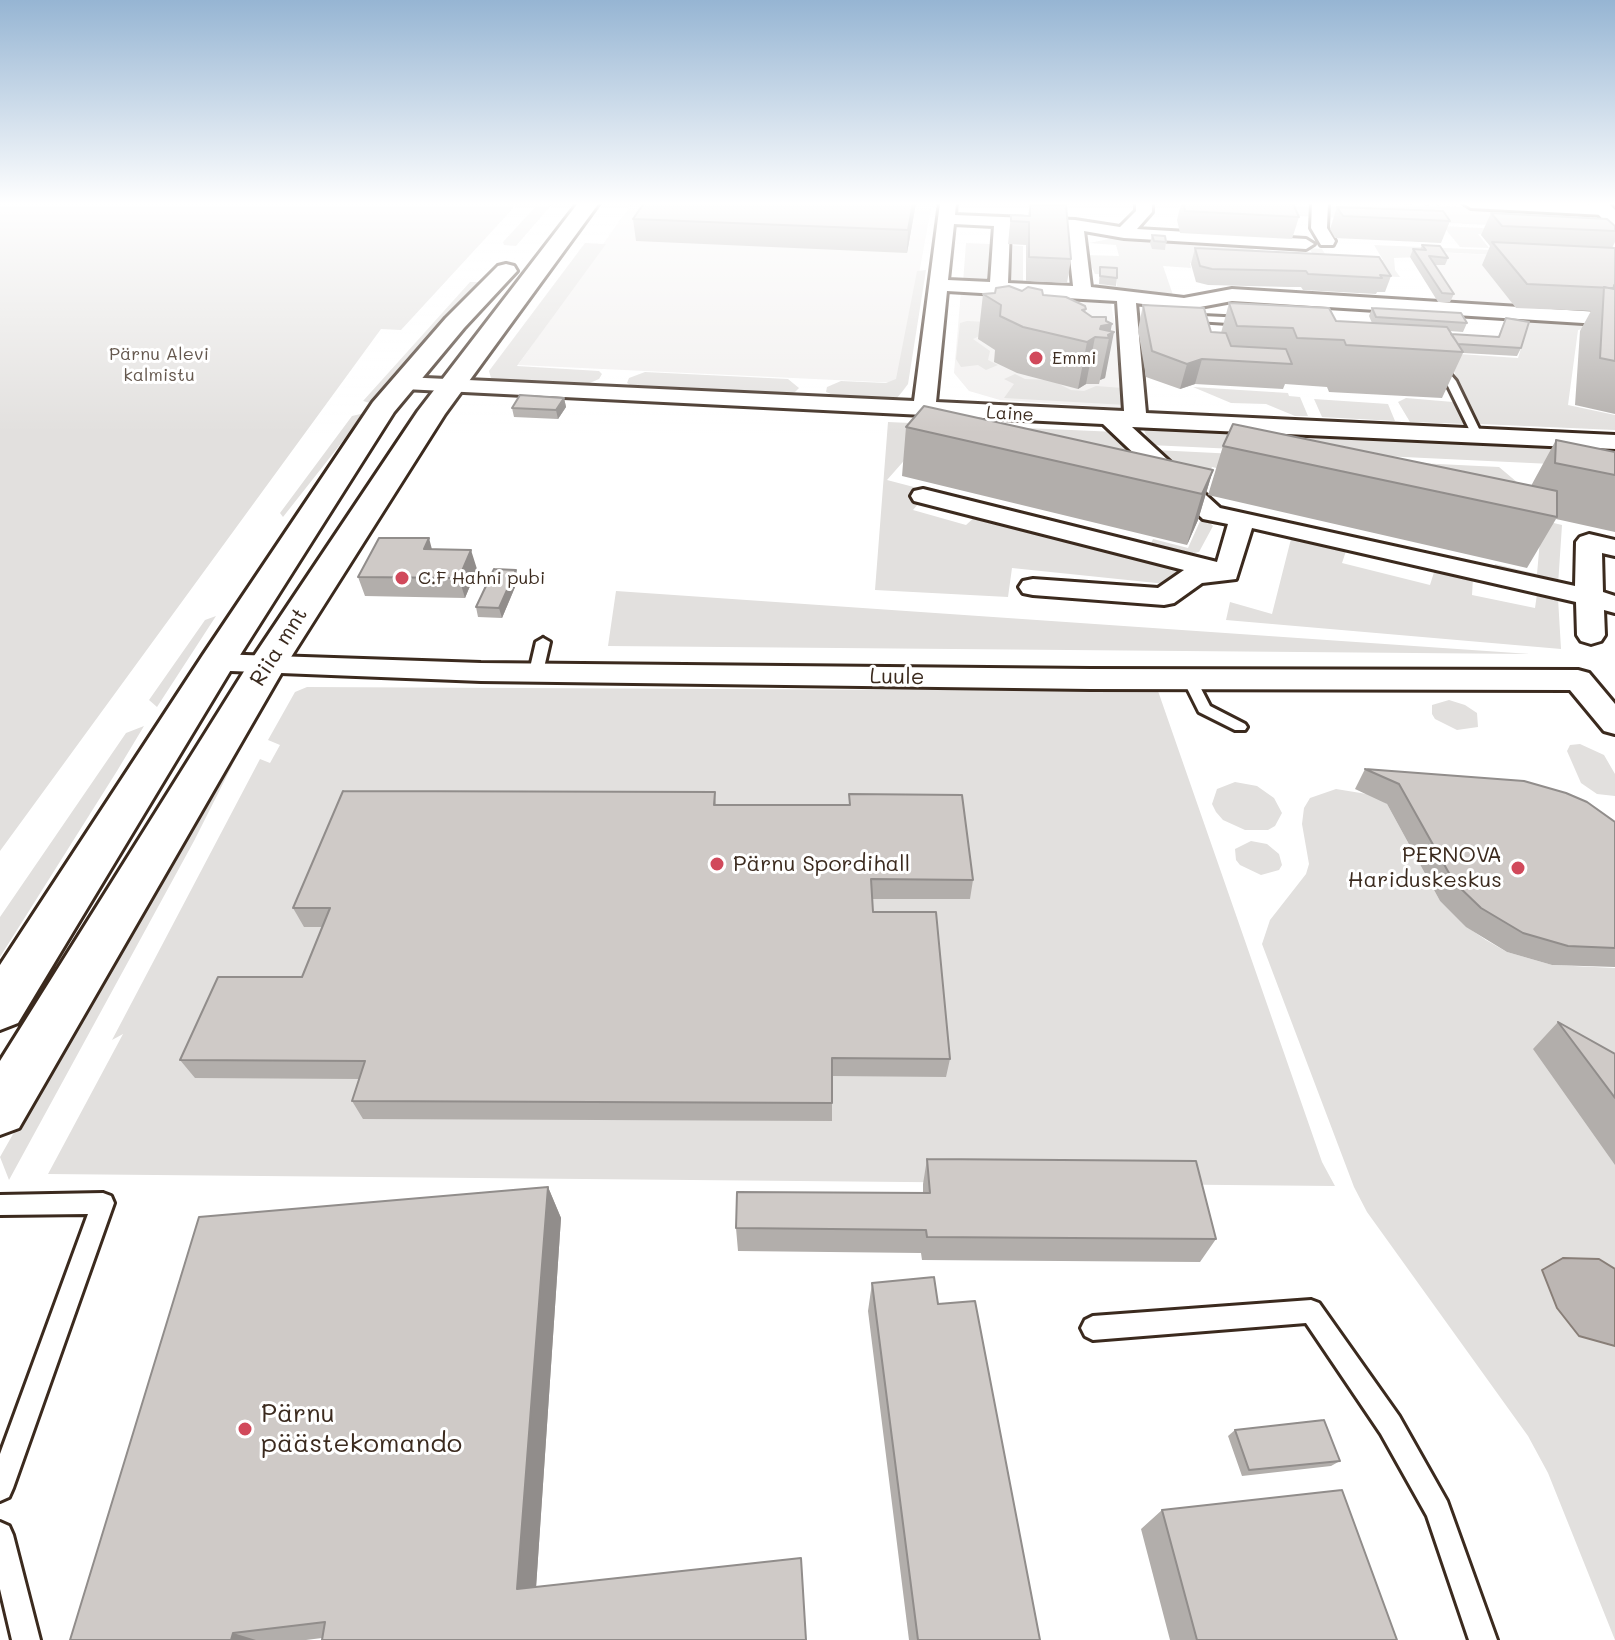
<!DOCTYPE html>
<meta charset="utf-8">
<style>
body{margin:0}
canvas{display:block;background:#fff}
</style>
<canvas width="1615" height="1640"></canvas>
<script>
const c = document.querySelector('canvas').getContext('2d');
c.lineJoin = 'round';
function fill(path, color) { c.fillStyle = color; c.fill(path, 'evenodd'); }
const toPath = rows => new Path2D(rows.map(r => 'M' + r).join(''));
function strokePath(path, color, width, dash) { c.strokeStyle = color; c.lineWidth = width; c.lineCap = dash ? 'butt' : 'round'; c.setLineDash(dash || []); c.stroke(path); }
function drawText(font, color, halo, rows, align = 'center') {
  c.font = font + ' Mali,sans-serif'; c.lineWidth = 6; c.setLineDash([]); c.textBaseline = 'middle'; c.strokeStyle = halo; c.fillStyle = color; for (const [text, x, y, turn = 0] of rows) {
    c.save(); c.translate(x, y); c.rotate((+turn || 0) * Math.PI / 180); c.textAlign = isNaN(turn) ? turn : align; if (halo) c.strokeText(text, 0, 0); c.fillText(text, 0, 0); c.restore();
  }
}
fill(toPath([
 [632,203,932,203,899,383,518,365],
 [1417,251,1615,262,1615,315,1453,306],
 [961,291,1097,297,1111,303,1125,387,1123,408,1000,400,969,391,954,373]
]), '#f1efee');
fill(toPath([
 [0,203,518,203,401,330,381,329,0,851],
 [539,203,553,203,516,246,504,245,503,242],
 [1214,203,1379,203,1558,211,1573,229,1215,212],
 [1443,226,1574,233,1594,240,1478,234,1489,248,1460,247],
 [1124,236,1252,247,1256,254,1313,255,1309,248,1322,249,1327,257,1383,260,1374,245,1491,250,1496,255,1417,251,1420,257,1394,258,1395,270,1400,277,1377,276,1375,272,1190,263,1191,268,1163,266,1173,295,1193,297,1177,301,1096,286,1095,284,1117,286,1117,275,1095,274,1086,255,1119,256,1116,245,1089,243],
 [585,243,606,244,517,366,599,371,602,374,599,379,585,385,571,386,498,381,491,378,489,371],
 [966,243,990,244,990,281,963,283],
 [1008,245,1023,246,1023,281,1066,286,1010,283],
 [926,270,908,384,902,392,896,399,889,401,840,398,826,392,827,387,841,381,886,383,896,379,917,271],
 [470,282,480,282,370,403,363,401],
 [1528,317,1615,321,1578,330,1568,405,1615,415,1615,430,1480,424,1453,370,1387,349,1518,358,1527,329],
 [967,321,1008,323,973,339,990,351,988,360,998,365,986,370,978,365,961,367,956,359,960,323],
 [645,372,788,379,799,388,795,392,783,395,637,389,627,383,629,378],
 [1015,374,1025,379,1051,380,1071,390,1084,391,1096,386,1123,388,1126,405,1004,398,1014,384,1004,379],
 [1193,387,1288,393,1289,396,1300,397,1308,416,1295,416,1266,404,1231,403],
 [1406,398,1453,402,1466,424,1410,422,1398,402],
 [1314,399,1388,404,1395,421,1322,417],
 [365,413,283,517,280,513,352,416],
 [888,422,1117,432,1194,511,917,446,887,480,929,491,913,510,966,525,977,515,1185,569,1166,584,1012,568,1008,597,875,590],
 [1142,425,1615,449,1615,467,1150,445],
 [1155,450,1499,467,1524,488,1521,515,1562,525,1558,585,1493,573,1495,564,1537,574,1540,540,1212,467,1199,493],
 [1205,518,1213,526,1199,552,1184,555,1149,548,1153,539,1188,548,1201,519],
 [1292,535,1347,548,1342,563,1430,585,1435,569,1473,578,1472,595,1535,608,1537,594,1558,598,1561,649,1226,620,1230,602,1272,614],
 [616,591,1530,654,608,646],
 [216,616,157,707,149,700,205,620],
 [307,687,1158,691,1322,1162,1335,1186,48,1174,123,1034,112,1040,260,759,270,763,280,745,268,740,295,692],
 [1449,700,1465,705,1477,713,1478,727,1457,730,1435,719,1432,714,1432,705],
 [144,726,117,771,0,957,0,917,126,733],
 [247,736,194,841,9,1180,0,1157,209,789],
 [1580,744,1604,755,1615,774,1615,796,1597,794,1581,783,1567,751,1570,745],
 [1235,782,1257,786,1274,798,1282,813,1275,826,1268,830,1245,830,1223,820,1216,812,1212,804,1217,789],
 [1336,789,1373,795,1387,804,1440,901,1467,927,1486,940,1507,952,1552,965,1615,968,1615,1640,1548,1473,1528,1436,1367,1212,1354,1187,1262,944,1270,920,1306,874,1309,864,1302,824,1304,808,1310,798],
 [1251,841,1267,844,1279,854,1282,865,1279,870,1261,875,1240,865,1236,860,1235,849]
]), '#e2e0de');
const water = toPath([
 [1563,1258,1599,1259,1615,1269,1615,1346,1579,1336,1557,1308,1542,1270,1563,1258]
]);
fill(water, '#bcb6b3');
strokePath(water, '#887e77', 2);
const service = toPath([
 [1195,305,1199,308,1203,316,1244,318,1249,321,1244,324,1196,321,1191,308,1195,305],
 [1433,365,1446,369,1456,381,1482,435,1481,437,1472,435,1446,382,1440,373,1428,368,1433,365],
 [543,638,550,642,543,672,536,676,529,672,536,642,543,638],
 [1190,675,1195,677,1210,706,1245,724,1247,727,1245,730,1235,730,1199,712,1183,680,1190,675],
 [103,1193,111,1196,114,1203,13,1488,9,1497,0,1501,0,1454,88,1214,0,1215,0,1195,103,1193],
 [1311,1300,1319,1303,1399,1416,1447,1501,1497,1640,1469,1640,1427,1516,1381,1434,1306,1323,1093,1340,1085,1336,1081,1328,1085,1320,1093,1316,1311,1300],
 [0,1522,9,1526,13,1535,40,1640,12,1640,0,1589,0,1522]
]);
const minor = toPath([
 [940,203,956,203,955,215,1075,220,1120,227,1136,211,1136,203,1152,203,1152,212,1137,229,1306,239,1314,244,1306,249,1124,238,1084,231,1091,287,1184,298,1232,289,1615,313,1615,325,1232,301,1184,310,1136,303,1146,413,1615,435,1615,449,1132,427,1220,508,1575,586,1576,542,1580,537,1589,534,1615,540,1615,556,1602,553,1603,592,1615,596,1615,613,1604,610,1605,635,1601,641,1591,644,1581,641,1577,635,1576,602,1252,528,1236,579,1202,583,1174,603,1164,605,1033,595,1023,593,1019,587,1023,581,1033,579,1158,588,1184,570,914,501,911,496,914,491,923,489,1217,562,1228,524,1203,519,1103,424,404,389,393,383,404,377,914,401,940,203],
 [954,224,994,226,990,282,948,280,954,224],
 [1010,227,1067,230,1073,286,1008,283,1010,227],
 [947,291,1117,301,1124,411,936,402,947,291],
 [1312,203,1328,203,1327,228,1335,241,1333,245,1321,245,1311,228,1312,203],
 [1463,203,1568,203,1604,205,1612,210,1604,215,1471,208,1463,203],
 [216,654,481,663,1090,669,1578,670,1589,673,1615,704,1615,734,1604,731,1570,690,1090,689,481,681,206,670,201,663,206,656,216,654]
]);
const tertiary = toPath([
 [1588,203,1608,203,1615,210,1615,227,1608,225,1588,203]
]);
const secondary = toPath([
 [578,203,599,203,445,414,286,665,19,1128,0,1135,0,1061,248,665,418,411,578,203],
 [506,264,514,266,517,271,464,328,394,412,235,663,18,1023,0,1030,0,965,203,655,373,402,446,318,498,266,506,264]
]);
strokePath(service, '#3b2a1e', 6);
strokePath(minor, '#3b2a1e', 6);
strokePath(tertiary, '#3b2a1e', 6);
strokePath(secondary, '#3b2a1e', 6);
fill(service, '#fff');
fill(minor, '#fff');
fill(tertiary, '#fff');
fill(secondary, '#fff');
fill(toPath([
 [644,203,916,203,907,253,636,241,633,219],
 [1181,203,1279,203,1299,217,1292,239,1180,233,1177,220],
 [1030,204,1071,259,1067,283,1026,281,1026,245,1008,244,1011,215,1028,216],
 [1337,207,1450,221,1441,243,1335,238,1330,229],
 [1491,213,1615,226,1615,242,1612,248,1615,248,1615,414,1575,405,1580,331,1591,311,1516,308,1482,265,1490,246,1481,235],
 [1152,235,1166,242,1165,250,1152,249,1150,243],
 [1422,245,1448,258,1445,265,1434,265,1454,294,1450,302,1438,302,1410,257,1413,249,1420,250],
 [1195,248,1391,276,1385,292,1377,292,1376,294,1303,290,1301,287,1289,287,1208,285,1196,282,1191,264],
 [1100,267,1117,278,1116,286,1099,284],
 [1022,291,1043,295,1086,309,1085,313,1092,317,1106,321,1111,331,1105,378,1100,380,1099,384,1086,384,1078,389,1017,373,994,362,995,350,978,339,983,294],
 [1229,303,1336,321,1372,323,1369,316,1372,308,1467,323,1463,332,1449,331,1451,334,1498,337,1506,318,1521,348,1517,356,1463,353,1442,398,1329,392,1327,387,1285,384,1283,389,1195,384,1180,389,1146,377,1138,330,1143,305,1211,332,1221,333],
 [564,398,566,407,558,419,514,417,512,408],
 [906,427,1213,470,1198,520,1187,545,902,476],
 [1556,440,1615,452,1615,532,1556,519,1527,568,1208,495,1223,446,1531,486],
 [432,549,477,569,465,598,365,596,358,577],
 [516,570,518,580,502,618,478,617,476,607],
 [1365,769,1615,822,1615,967,1552,965,1507,952,1466,927,1440,901,1387,804,1355,789],
 [715,792,716,805,849,805,849,794,973,880,970,899,872,899,873,912,950,1059,946,1077,832,1076,832,1121,363,1119,352,1101,359,1079,195,1078,180,1060,302,977,322,927,304,927,293,908],
 [1558,1022,1615,1054,1615,1165,1533,1049],
 [927,1159,1216,1239,1200,1262,922,1260,921,1253,738,1251,736,1228,923,1193,923,1184],
 [548,1187,561,1218,536,1587,322,1638,306,1640,70,1640],
 [872,1283,938,1304,1040,1640,909,1640,868,1311],
 [1235,1430,1340,1461,1331,1466,1242,1476,1228,1436],
 [1162,1510,1397,1640,1170,1640,1141,1529]
]), '#b2aeab');
fill(toPath([
 [913,203,916,203,907,253,908,230],
 [1112,324,1110,334,1114,332,1105,378,1100,380,1109,338,1098,338,1101,326],
 [1095,337,1086,384,1078,389,1087,342],
 [1202,359,1195,384,1180,389,1187,364],
 [564,398,566,407,558,419,556,410],
 [1213,470,1198,520,1187,545,1202,494],
 [429,538,434,557,424,549],
 [471,550,477,569,465,598,459,578],
 [516,570,518,580,502,618,499,608],
 [548,1187,561,1218,535,1603,517,1589],
 [233,1633,256,1640,231,1640]
]), '#918d8b');
const building = toPath([
 [644,203,913,203,908,230,633,219,644,203],
 [1183,203,1293,204,1299,217,1185,211,1183,203],
 [1030,204,1066,205,1071,259,1029,257,1029,222,1011,221,1011,215,1030,216,1030,204],
 [1337,207,1443,211,1450,221,1343,216,1337,207],
 [1491,213,1607,219,1615,226,1615,231,1502,226,1491,213],
 [1152,235,1165,236,1166,242,1154,241,1152,235],
 [1492,242,1615,248,1615,285,1613,288,1527,284,1492,242],
 [1422,245,1440,246,1448,258,1429,256,1454,294,1442,293,1413,249,1426,250,1422,245],
 [1195,248,1379,257,1391,276,1380,275,1382,278,1308,274,1306,271,1212,269,1200,266,1195,248],
 [1100,267,1117,268,1117,278,1100,276,1100,267],
 [1614,285,1615,285,1615,361,1600,358,1604,287,1614,289,1614,285],
 [1009,286,1022,291,1028,287,1042,290,1043,295,1066,297,1085,306,1086,309,1082,310,1092,317,1106,317,1106,321,1112,324,1101,326,1100,329,1114,332,1108,335,1109,338,1095,337,1087,342,1023,327,1000,316,1001,305,983,294,995,293,996,288,1009,286],
 [1229,303,1329,308,1336,321,1447,327,1463,352,1346,345,1344,340,1297,338,1293,328,1237,326,1229,303],
 [1143,305,1204,308,1211,332,1226,333,1231,346,1286,349,1292,364,1202,359,1187,364,1152,351,1143,305],
 [1372,308,1461,313,1467,323,1376,317,1372,308],
 [1506,318,1529,322,1521,348,1458,344,1451,334,1499,337,1506,318],
 [520,395,564,398,556,410,512,408,520,395],
 [924,406,1213,470,1202,494,906,427,924,406],
 [1233,424,1557,491,1557,517,1223,446,1233,424],
 [1556,440,1615,452,1615,475,1555,463,1556,440],
 [379,538,429,538,424,549,471,550,459,578,358,577,379,538],
 [494,569,516,570,499,608,476,607,494,569],
 [1365,769,1524,781,1566,793,1587,802,1615,822,1615,948,1568,946,1523,933,1481,908,1454,882,1399,784,1365,769],
 [343,791,715,792,714,805,850,805,849,794,962,795,973,880,871,879,873,912,936,912,950,1059,832,1058,832,1103,352,1101,365,1061,180,1060,218,977,302,977,330,908,293,908,343,791],
 [1558,1022,1615,1054,1615,1098,1558,1022],
 [927,1159,1196,1161,1216,1239,927,1237,926,1230,736,1228,737,1192,930,1193,927,1159],
 [548,1187,517,1589,801,1558,806,1640,322,1640,325,1622,233,1633,231,1640,70,1640,199,1217,548,1187],
 [934,1277,938,1304,975,1301,1040,1640,918,1640,872,1283,934,1277],
 [1324,1420,1340,1461,1249,1470,1235,1430,1324,1420],
 [1342,1490,1397,1640,1197,1640,1162,1510,1342,1490]
]);
fill(building, '#cfcac7');
strokePath(building, '#918d8b', 2);
const sky = c.createLinearGradient(0, 0, 0, 433);
sky.addColorStop(0, '#96b5d3');
sky.addColorStop(0.47, '#fff');
sky.addColorStop(1, '#ffffff00');
c.fillStyle = sky;
c.fillRect(0, 0, 1615, 433);
for (const [x, y, r, color] of [
 [1036,358,8,"#d1495b"],
 [402,578,8,"#d1495b"],
 [717,864,8,"#d1495b"],
 [1518,868,8,"#d1495b"],
 [245,1429,8,"#d1495b"]
]) { const dot = new Path2D(); dot.arc(x, y, r, 0, 2 * Math.PI); c.fillStyle = color; c.fill(dot); strokePath(dot, '#fff', 3); }
drawText('18px', '#65584e', '#fff', [
 ["Pärnu Alevi",159,354],
 ["kalmistu",159,375]
]);
drawText('18px', '#3b2a1e', '#fff', [
 ["Emmi",1052,358],
 ["C.F Hahni pubi",418,578]
], 'left');
drawText('18px', '#3b2a1e', '#fff', [
 ["Laine",1010,414,3]
]);
drawText('22px', '#3b2a1e', '#fff', [
 ["Riia mnt",279,647,-58],
 ["Luule",897,677,1]
]);
drawText('22px', '#3b2a1e', '#fff', [
 ["PERNOVA",1502,855],
 ["Hariduskeskus",1502,880],
 ["Pärnu Spordihall",733,864,"left"]
], 'right');
drawText('26px', '#3b2a1e', '#fff', [
 ["Pärnu",261,1414],
 ["päästekomando",261,1444]
], 'left');
</script>
